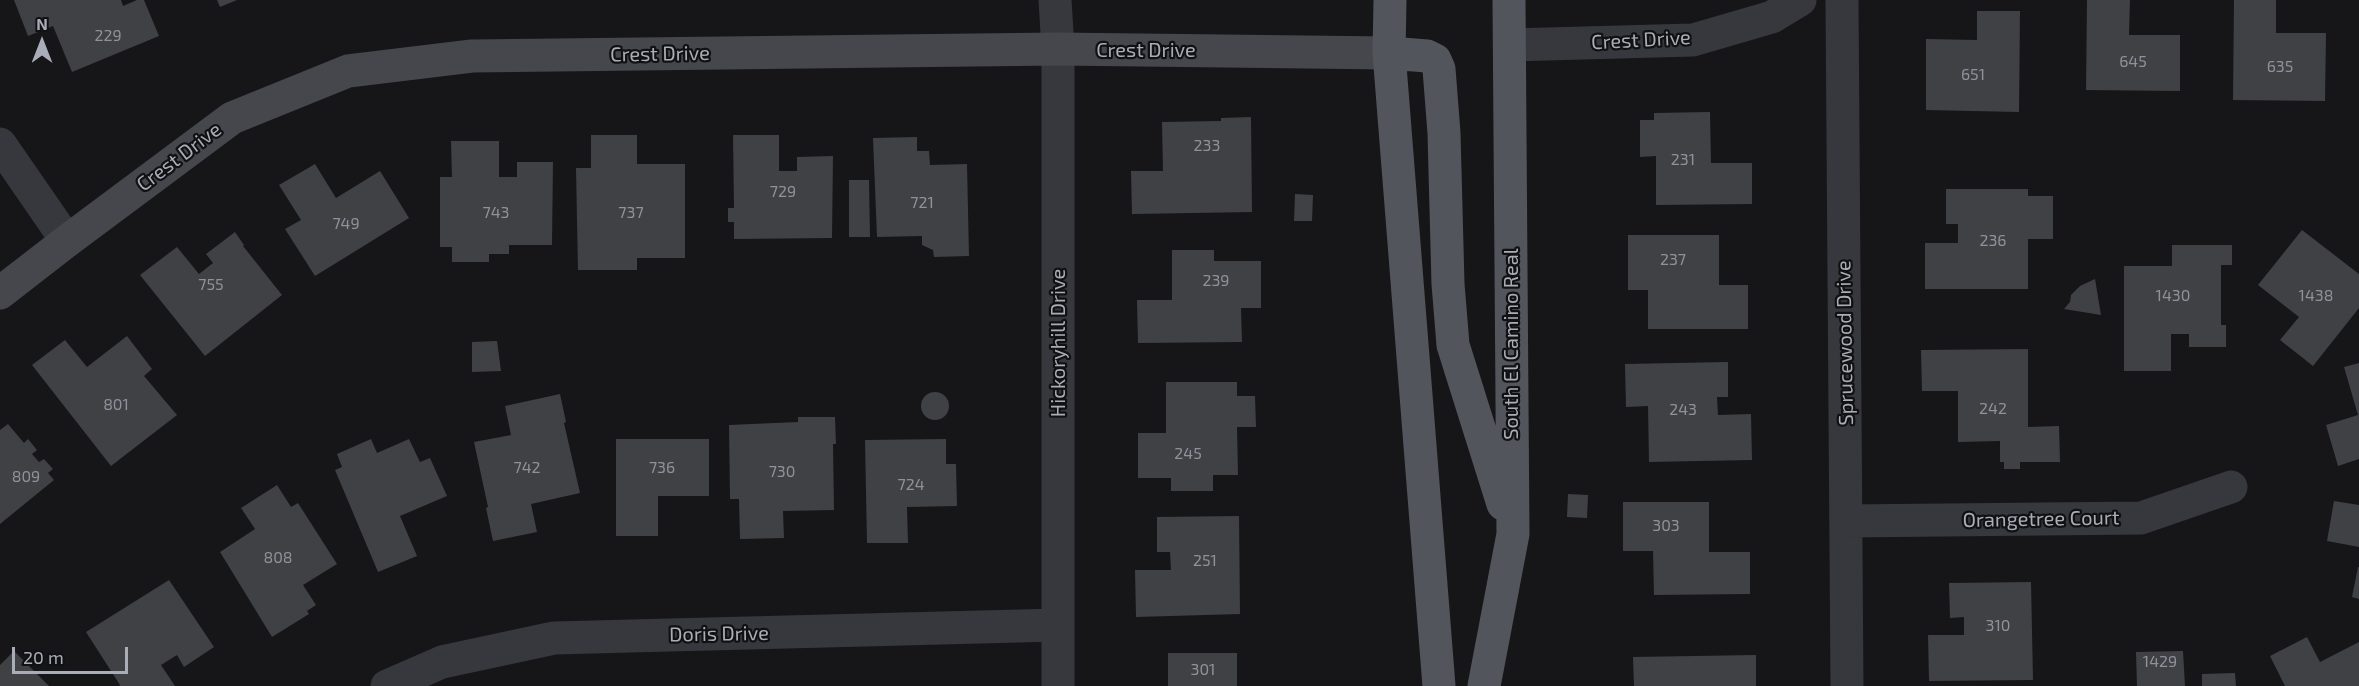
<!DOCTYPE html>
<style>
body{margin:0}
#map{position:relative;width:2359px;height:686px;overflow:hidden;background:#161618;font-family:"Exo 2",sans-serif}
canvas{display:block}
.north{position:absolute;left:12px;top:12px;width:60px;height:60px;-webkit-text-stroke:4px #111113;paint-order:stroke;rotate:0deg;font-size:16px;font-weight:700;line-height:24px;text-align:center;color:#a8adb8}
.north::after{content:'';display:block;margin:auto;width:21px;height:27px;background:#a8adb8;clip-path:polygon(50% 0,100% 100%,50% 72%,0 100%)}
.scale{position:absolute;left:12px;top:647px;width:116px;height:27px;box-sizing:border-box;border:3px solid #a8adb8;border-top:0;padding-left:8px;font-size:18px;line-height:21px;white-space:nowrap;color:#a8adb8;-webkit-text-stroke:4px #111113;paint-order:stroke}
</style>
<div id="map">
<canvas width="2359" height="686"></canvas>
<div class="north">N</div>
<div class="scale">20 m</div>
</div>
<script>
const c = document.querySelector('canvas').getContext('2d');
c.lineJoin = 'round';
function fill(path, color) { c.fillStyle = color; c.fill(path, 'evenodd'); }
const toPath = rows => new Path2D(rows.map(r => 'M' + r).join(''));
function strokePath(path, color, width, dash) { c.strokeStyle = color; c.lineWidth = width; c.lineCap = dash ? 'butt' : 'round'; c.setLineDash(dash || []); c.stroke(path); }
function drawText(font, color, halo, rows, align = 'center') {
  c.font = font + ' "Exo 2",sans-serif'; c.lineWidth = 4.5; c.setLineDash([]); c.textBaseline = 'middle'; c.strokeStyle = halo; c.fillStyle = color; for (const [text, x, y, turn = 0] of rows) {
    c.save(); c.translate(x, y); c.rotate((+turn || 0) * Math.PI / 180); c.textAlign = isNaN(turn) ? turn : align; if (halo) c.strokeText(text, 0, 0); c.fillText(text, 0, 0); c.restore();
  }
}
fill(toPath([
 [14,0,121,0,123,6,137,0,144,0,159,36,72,72,53,26,28,36],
 [217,0,237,0,220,7],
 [2087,0,2130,0,2129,35,2180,35,2180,91,2086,90],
 [2234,0,2276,0,2276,33,2326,33,2325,101,2233,100],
 [1977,11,2020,11,2019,112,1926,110,1926,39,1977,40],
 [1710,112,1711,163,1752,163,1752,204,1656,205,1656,156,1640,157,1640,120,1654,120,1654,113],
 [1251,117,1252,212,1132,214,1131,171,1163,171,1162,122,1221,121,1221,118],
 [591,135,637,135,637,164,685,164,685,258,637,258,637,270,578,270,576,168,591,168],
 [733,135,779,135,779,171,797,171,797,157,833,156,832,238,734,239,734,222,728,222,728,208,734,208],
 [917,137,917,151,929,151,930,165,967,164,969,256,934,257,933,250,922,245,922,236,877,237,873,138],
 [451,141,499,141,499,177,517,177,517,162,553,162,552,245,509,245,509,254,489,254,489,262,452,262,452,247,440,247,440,177,452,177],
 [315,164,336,198,380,171,409,218,315,276,285,229,301,220,279,185],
 [849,180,869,180,870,237,849,237],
 [1946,189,2028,189,2028,196,2053,196,2053,239,2028,239,2028,289,1925,289,1925,243,1958,243,1958,224,1946,224],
 [1295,194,1313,195,1312,221,1294,221],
 [2302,230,2359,274,2359,308,2313,366,2280,340,2299,317,2258,285],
 [235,232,244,245,243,246,282,295,205,356,140,275,177,247,199,274,213,263,206,254],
 [1628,235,1719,235,1719,285,1748,285,1748,329,1648,329,1648,290,1628,290],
 [2172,245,2232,245,2232,265,2221,265,2221,325,2226,325,2226,347,2189,347,2189,334,2171,334,2171,371,2124,371,2124,266,2172,266],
 [1172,250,1214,250,1214,261,1261,261,1261,308,1241,308,1242,342,1138,343,1137,300,1172,300],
 [2095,279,2101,315,2064,309,2070,302,2071,295,2080,286],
 [127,336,152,369,144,376,177,415,111,466,32,365,65,340,87,367],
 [497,341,501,371,472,372,472,342],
 [2028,349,2028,427,2059,426,2060,462,2020,462,2020,469,2004,469,2004,462,2000,462,2000,441,1958,442,1958,391,1922,391,1921,350],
 [1728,362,1728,397,1717,397,1718,415,1751,414,1752,460,1649,462,1648,406,1626,407,1625,364],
 [2359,363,2359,459,2338,466,2326,425,2358,415,2344,367],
 [1166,382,1237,382,1237,396,1255,396,1256,427,1237,427,1238,475,1213,475,1213,491,1171,491,1171,478,1138,478,1138,433,1166,433],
 '921 406a14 14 0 1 1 28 0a14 14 0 1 1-28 0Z',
 [560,394,566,422,564,423,580,493,531,504,537,532,493,541,486,508,488,507,474,442,511,435,505,406],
 [798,417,835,417,836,444,833,444,834,510,783,511,784,538,740,539,739,499,730,499,729,425,798,422],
 [8,424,24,443,28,439,37,450,32,454,39,462,44,459,53,469,48,473,54,480,0,524,0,430],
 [371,439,377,453,409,439,420,462,430,458,447,496,400,516,417,556,378,572,335,470,342,467,337,454],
 [616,439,709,439,709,496,658,496,658,536,616,536],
 [946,439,946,464,956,464,957,506,907,507,908,543,867,543,865,440],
 [277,485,291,507,298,503,337,564,303,585,316,605,307,611,309,614,272,637,220,552,255,529,241,508],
 [1568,494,1588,495,1587,518,1567,517],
 [2334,501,2359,505,2359,547,2327,541],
 [1623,502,1709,502,1709,552,1750,552,1750,594,1654,595,1653,551,1623,551],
 [1239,516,1240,614,1136,617,1135,570,1171,570,1170,552,1157,552,1157,517],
 [2358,567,2359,567,2359,599,2352,597],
 [169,580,214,647,184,667,177,655,161,665,175,686,119,686,120,685,86,632],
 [2031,582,2033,680,1929,681,1928,635,1964,635,1964,617,1950,618,1949,583],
 [2307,637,2320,662,2359,642,2359,686,2285,686,2270,656],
 [14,651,49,686,0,686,0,665],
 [2183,651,2185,686,2137,686,2136,652],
 [1168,653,1237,653,1237,686,1168,686],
 [1756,655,1756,686,1634,686,1633,657],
 [2235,673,2236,686,2202,686,2202,674]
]), '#404145');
strokePath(toPath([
 [1055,0,1058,49,1058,686],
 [1842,0,1847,686],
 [1510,45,1693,40,1772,17,1800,0],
 [0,144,67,241],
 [1846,521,2141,518,2231,487],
 [387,686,442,662,554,638,1058,625]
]), '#37383d', 33);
strokePath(toPath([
 [0,293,67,241,232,118,348,71,472,56,1058,49,1389,53]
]), '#45474d', 33);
strokePath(toPath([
 [1390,0,1389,53,1439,686],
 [1389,53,1427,56,1435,60,1439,69,1444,133,1448,284,1453,345,1503,504],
 [1484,686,1513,534,1509,0]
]), '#53555c', 33);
drawText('16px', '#8e929b', null, [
 ["229",108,36],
 ["645",2133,62],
 ["635",2280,67],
 ["651",1973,75],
 ["233",1207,146],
 ["231",1683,160],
 ["729",783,192],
 ["721",922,203],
 ["743",496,213],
 ["737",631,213],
 ["749",346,224],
 ["236",1993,241],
 ["237",1673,260],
 ["239",1216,281],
 ["755",211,285],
 ["1430",2173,296],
 ["1438",2316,296],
 ["801",116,405],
 ["242",1993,409],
 ["243",1683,410],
 ["245",1188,454],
 ["742",527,468],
 ["736",662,468],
 ["730",782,472],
 ["809",26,477],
 ["724",911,485],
 ["303",1666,526],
 ["808",278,558],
 ["251",1205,561],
 ["310",1998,626],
 ["1429",2160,662],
 ["301",1203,670]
]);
drawText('20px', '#a8adb8', '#111113', [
 ["Crest Drive",1641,40,-3],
 ["Crest Drive",1146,50],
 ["Crest Drive",660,54,-1],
 ["Crest Drive",179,157,-37],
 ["Hickoryhill Drive",1058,343,-90],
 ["Sprucewood Drive",1845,343,-91],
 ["South El Camino Real",1511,344,-90],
 ["Orangetree Court",2041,519,-1],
 ["Doris Drive",719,634,-1]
]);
</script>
